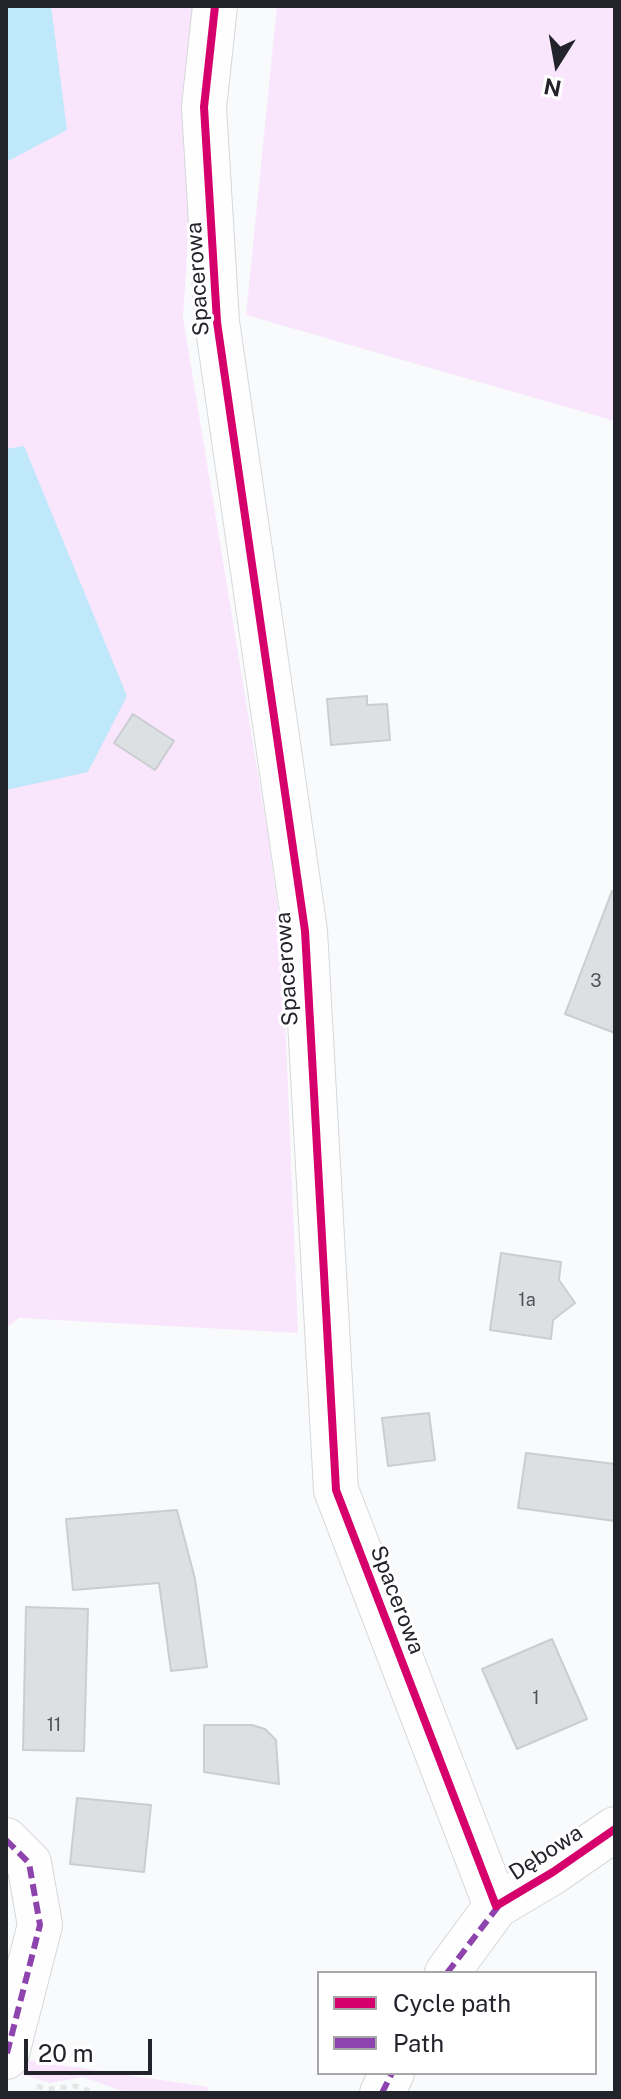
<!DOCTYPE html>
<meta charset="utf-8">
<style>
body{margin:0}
#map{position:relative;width:621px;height:2099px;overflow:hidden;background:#f9fafb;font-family:"Public Sans",sans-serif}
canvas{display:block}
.frame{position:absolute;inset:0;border:8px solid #23242b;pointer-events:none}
.legend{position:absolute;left:317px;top:1971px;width:280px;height:104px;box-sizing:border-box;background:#fff;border:2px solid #a7a7aa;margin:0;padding:10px 14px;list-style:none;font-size:24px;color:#23242b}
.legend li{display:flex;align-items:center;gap:16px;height:40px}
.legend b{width:40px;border:2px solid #a7a7aa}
.north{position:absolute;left:517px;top:24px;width:80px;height:80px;-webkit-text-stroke:6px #fff;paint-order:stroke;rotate:191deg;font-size:22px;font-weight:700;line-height:32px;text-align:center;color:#23242b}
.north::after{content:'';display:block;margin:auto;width:28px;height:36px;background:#23242b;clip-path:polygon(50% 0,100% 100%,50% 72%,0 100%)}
.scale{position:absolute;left:24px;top:2039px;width:128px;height:36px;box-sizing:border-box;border:4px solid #23242b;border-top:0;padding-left:10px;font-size:24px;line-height:28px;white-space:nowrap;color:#23242b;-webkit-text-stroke:6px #fff;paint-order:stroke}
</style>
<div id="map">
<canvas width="621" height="2099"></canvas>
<div class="frame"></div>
<ul class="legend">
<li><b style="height:10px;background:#d6006c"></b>Cycle path</li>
<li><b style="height:10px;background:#8e44ad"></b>Path</li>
</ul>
<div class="north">N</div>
<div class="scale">20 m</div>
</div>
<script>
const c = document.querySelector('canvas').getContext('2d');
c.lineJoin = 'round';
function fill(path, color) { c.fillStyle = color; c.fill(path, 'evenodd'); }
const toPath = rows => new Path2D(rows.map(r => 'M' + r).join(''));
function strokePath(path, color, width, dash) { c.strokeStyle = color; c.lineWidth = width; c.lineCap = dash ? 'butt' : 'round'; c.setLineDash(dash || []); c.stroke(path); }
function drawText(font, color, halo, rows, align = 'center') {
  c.font = font + ' "Public Sans",sans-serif'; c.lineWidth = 6; c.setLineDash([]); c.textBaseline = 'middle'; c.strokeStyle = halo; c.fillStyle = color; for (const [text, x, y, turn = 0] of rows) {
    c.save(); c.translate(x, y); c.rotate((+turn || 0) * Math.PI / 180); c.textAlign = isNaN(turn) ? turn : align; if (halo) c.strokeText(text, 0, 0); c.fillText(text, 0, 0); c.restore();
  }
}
fill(toPath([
 [6,6,203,6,183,318,268,835,282,941,298,1333,19,1318,6,1328],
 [277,6,615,6,615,421,246,315],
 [20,2059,208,2087,208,2093,128,2093,83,2077,50,2083,15,2072]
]), '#f9e6fc');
fill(toPath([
 [6,6,51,6,67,130,6,162],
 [24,446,127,696,88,772,6,790,6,449]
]), '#bfe8fa');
const building = toPath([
 [367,696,367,705,387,704,390,740,331,745,327,699,367,696],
 [133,714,174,741,155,770,114,743,133,714],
 [612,891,615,892,615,1033,565,1014,612,891],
 [501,1253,561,1262,559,1280,575,1303,553,1320,551,1339,490,1330,501,1253],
 [429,1413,435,1460,388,1466,382,1418,429,1413],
 [526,1453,615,1464,615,1521,518,1508,526,1453],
 [177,1510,195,1579,207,1667,171,1671,159,1583,73,1590,66,1519,177,1510],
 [26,1607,88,1609,84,1751,23,1750,26,1607],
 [552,1639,587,1719,517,1749,482,1669,552,1639],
 [204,1725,252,1725,265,1729,276,1740,279,1784,204,1772,204,1725],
 [77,1798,151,1805,144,1872,70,1864,77,1798]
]);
fill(building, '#dce0e3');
strokePath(building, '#cbcdd1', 2);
const minor = toPath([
 [215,6,204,107,217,322,305,931,336,1490,496,1906],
 [6,1840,29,1863,40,1925,6,2057],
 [447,1973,496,1906,553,1872,615,1829],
 [382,2093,392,2073]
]);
strokePath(minor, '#d5d7da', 46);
strokePath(toPath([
 [37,2086,48,2089,76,2086,95,2093]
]), '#e5e6e6', 5, [6, 6]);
strokePath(minor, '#fefefe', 44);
strokePath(toPath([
 [6,1840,29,1863,40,1925,6,2057],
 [447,1973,500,1904],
 [382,2093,392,2073]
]), '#8e44ad', 6, [12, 6]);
strokePath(toPath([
 [215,6,204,107,217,322,305,931,336,1490,496,1906,553,1872,615,1829]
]), '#d6006c', 8);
drawText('18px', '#515359', null, [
 ["3",596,981],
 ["1a",527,1300],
 ["1",536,1698],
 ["11",54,1725]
]);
drawText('22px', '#23242b', '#fff', [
 ["Spacerowa",198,279,-94],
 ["Spacerowa",287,969,-94],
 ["Spacerowa",397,1600,69],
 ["Dębowa",546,1853,-33]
]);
</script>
